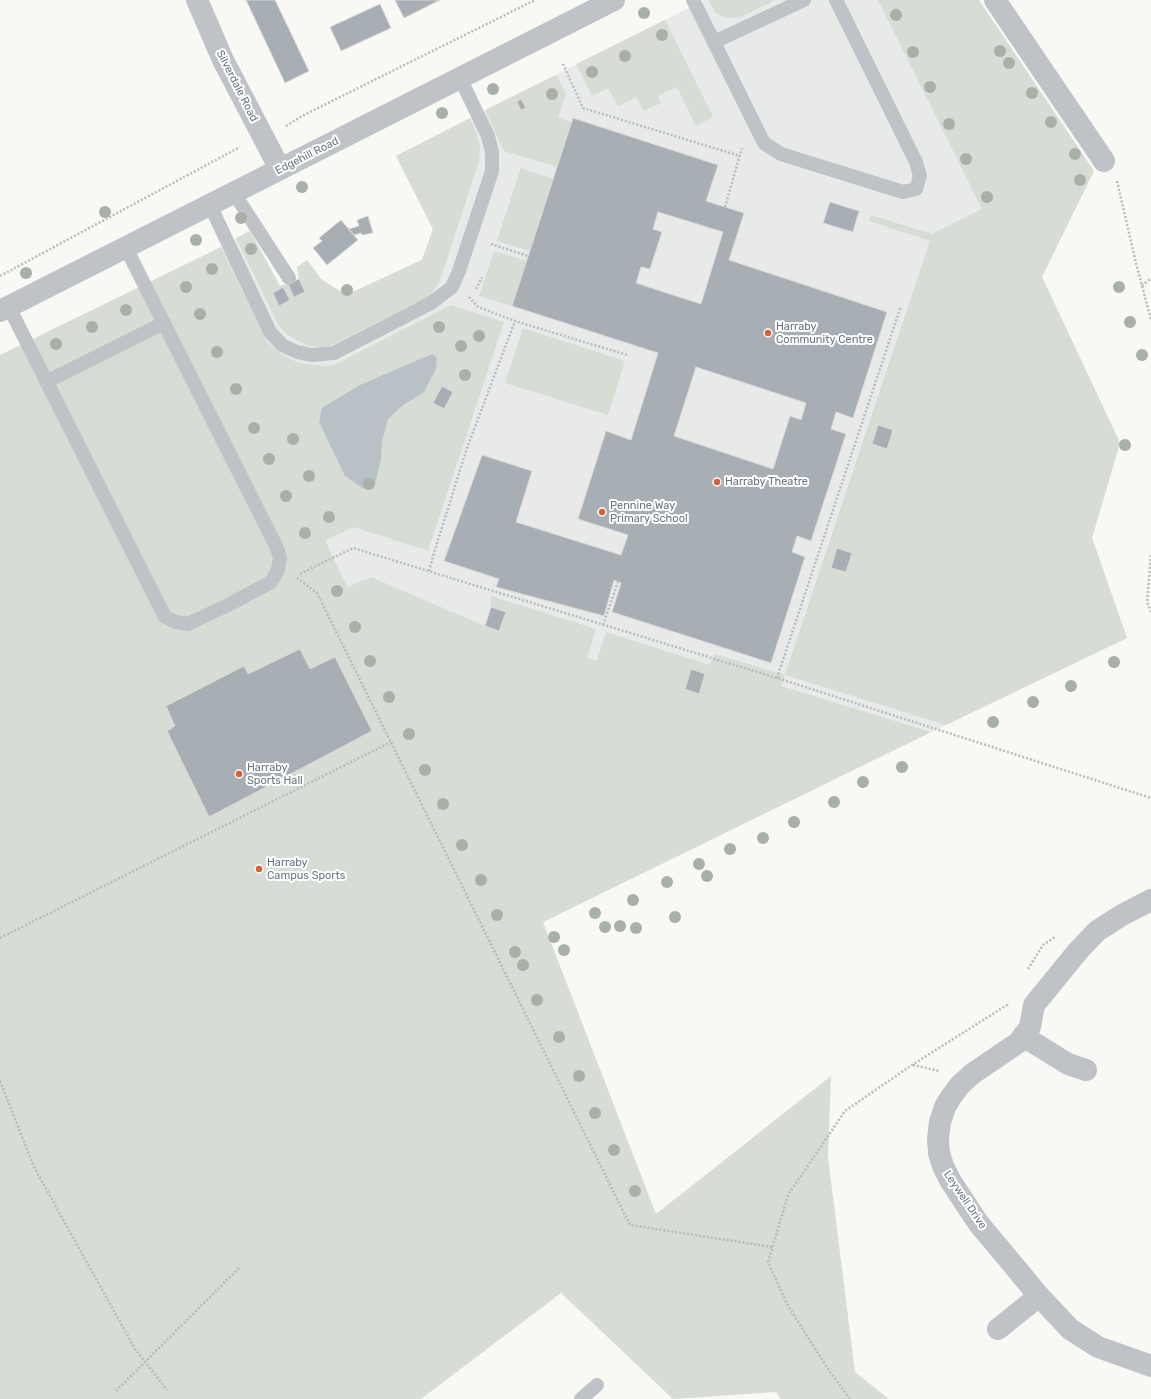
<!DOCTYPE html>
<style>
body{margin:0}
canvas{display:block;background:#f8f8f5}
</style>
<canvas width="1151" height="1399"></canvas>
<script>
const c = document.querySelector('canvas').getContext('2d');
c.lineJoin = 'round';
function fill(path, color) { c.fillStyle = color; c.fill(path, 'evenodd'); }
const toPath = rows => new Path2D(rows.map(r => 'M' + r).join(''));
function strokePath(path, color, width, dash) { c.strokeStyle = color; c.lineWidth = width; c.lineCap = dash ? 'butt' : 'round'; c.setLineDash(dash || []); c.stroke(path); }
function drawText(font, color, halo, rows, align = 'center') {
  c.font = font + ' Rubik,sans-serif'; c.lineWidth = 4; c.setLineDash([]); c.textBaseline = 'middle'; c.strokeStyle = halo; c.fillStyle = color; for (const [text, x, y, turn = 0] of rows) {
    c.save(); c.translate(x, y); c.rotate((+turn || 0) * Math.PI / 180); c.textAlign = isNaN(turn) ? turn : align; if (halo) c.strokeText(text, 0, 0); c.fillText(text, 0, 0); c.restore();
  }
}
fill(toPath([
 [704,0,956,0,1042,277,1120,443,1092,538,1127,638,946,725,543,922,371,577,348,588,333,558,221,247,250,231,280,286,288,284,299,280,297,267,307,260,321,279,346,295,422,260,433,229,396,156]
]), '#e8eae9');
fill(toPath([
 [708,0,775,0,741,17,733,18,724,17,716,13],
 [878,0,979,0,1094,171,1042,277,1120,443,1092,538,1127,638,946,725,785,675,781,686,931,732,543,922,656,1214,831,1076,828,1157,855,1372,889,1399,781,1399,776,1392,673,1399,561,1293,421,1399,0,1399,0,355,221,247,267,342,281,354,299,363,322,366,334,365,451,305,504,322,428,551,354,527,326,540,333,558,348,587,371,577,485,626,499,630,506,612,491,607,491,596,596,629,587,658,597,661,606,632,709,665,715,654,785,675,930,241,869,221,871,215,932,234,982,209],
 [691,670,705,674,699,693,685,689],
 [665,20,713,117,696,126,677,87,658,96,661,103,644,111,636,97,618,106,608,88,592,96,576,64],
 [556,75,566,94,558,118,572,122,557,167,504,151,485,110],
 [470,118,475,130,480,145,479,161,440,281,434,290,429,296,330,346,320,347,311,346,302,343,286,334,279,326,236,238,250,231,280,286,288,284,295,297,305,292,299,279,297,267,307,260,321,279,346,295,422,260,433,229,396,156],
 [521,168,553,179,530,251,497,241],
 [494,251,527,261,512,306,479,296],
 [523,328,625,361,608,415,505,383]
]), '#d7dcd5');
fill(toPath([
 [432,354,437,358,436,369,424,392,403,405,388,419,382,441,381,459,375,484,364,489,345,476,319,422,322,408,360,385]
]), '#b8c2c6');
const building = toPath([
 [246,0,275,0,309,71,285,83,246,0],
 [395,0,440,0,404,18,395,0],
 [380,4,391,28,341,51,330,27,380,4],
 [521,99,526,108,521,110,517,102,521,99],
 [573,118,718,165,706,201,744,213,729,260,887,312,853,418,836,412,831,429,846,434,811,541,797,536,792,552,805,557,771,663,612,612,621,583,614,580,604,616,496,587,499,579,444,561,482,455,532,471,516,522,621,555,628,535,578,519,606,431,631,440,658,353,512,306,573,118],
 [658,212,723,232,701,304,636,283,641,267,650,269,662,232,653,229,658,212],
 [696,367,806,403,801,420,790,416,773,469,674,436,696,367],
 [830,202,859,211,853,232,823,223,830,202],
 [368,216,373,233,362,235,361,233,354,235,349,229,359,226,357,220,368,216],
 [341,220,358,240,327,265,313,248,322,241,319,238,341,220],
 [299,279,305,292,294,297,288,284,299,279],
 [283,287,290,300,279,306,273,293,283,287],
 [442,386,453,392,444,409,433,403,442,386],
 [878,425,893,430,887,449,872,444,878,425],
 [837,548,852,553,846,572,831,568,837,548],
 [491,607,506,612,499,631,485,626,491,607],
 [300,649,310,669,335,657,372,731,209,817,167,731,175,726,166,706,244,666,248,674,300,649],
 [691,669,705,674,699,694,685,689,691,669]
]);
fill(building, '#a7aeb4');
strokePath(building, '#d9d9d8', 1);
strokePath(toPath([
 [563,64,583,108,740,156],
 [286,126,302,116,535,0],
 [1117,181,1136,263,1151,320],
 [725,207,742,148],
 [491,244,528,256],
 [0,276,240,147],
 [1142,286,1151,278],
 [476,289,482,277],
 [469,297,478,307,515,321,627,355],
 [1151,555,1147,602,1151,612],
 [429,571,434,553,467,448,515,321],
 [300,574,353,548,777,678,1151,798],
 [297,578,317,593,630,1225,772,1247],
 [603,625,618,582],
 [777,678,901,306],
 [0,938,391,742],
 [1028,969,1043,945,1055,937],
 [913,1065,939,1071],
 [0,1081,34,1167,135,1349,167,1390],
 [116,1391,240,1267],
 [850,1399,830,1372,788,1306,768,1262,788,1195,845,1111,912,1065,1007,1005,1008,1002]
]), '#b8bbbe', 2.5, [2, 2]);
strokePath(toPath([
 [693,0,764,143,781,154,903,192,916,189,920,176,916,162,836,0],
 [714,42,804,0],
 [234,193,289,278],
 [210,205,270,332,282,345,297,352,312,355,334,353,431,303,452,287,459,271,492,171,492,152,488,136,460,78],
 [9,307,165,617,176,622,188,624,230,604,271,582,278,570,280,557,276,546,126,248],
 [46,382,164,323],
 [581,1399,597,1385]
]), '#bfc3c7', 14);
strokePath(toPath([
 [197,0,223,60,280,169],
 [995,0,1104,161],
 [1151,900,1122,915,1097,931,1078,951,1034,1005,1030,1027,1019,1042,972,1074,960,1085,951,1097,945,1107,940,1122,938,1139,939,1153,943,1166,950,1180,963,1200,979,1224,1000,1249,1039,1296,1070,1329,1098,1347,1151,1366],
 [1023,1036,1068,1064,1086,1070],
 [998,1329,1039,1296]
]), '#bfc3c7', 22);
strokePath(toPath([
 [0,311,614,0]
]), '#bfc3c7', 22);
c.fillStyle = '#a8b1a5';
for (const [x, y] of [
 [644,13],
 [896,15],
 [662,35],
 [1000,51],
 [913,52],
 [625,56],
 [1009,63],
 [592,72],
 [930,87],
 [493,89],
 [1032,93],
 [552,94],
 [442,113],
 [1051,122],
 [949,124],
 [1075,154],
 [966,159],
 [1080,180],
 [302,187],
 [987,197],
 [105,212],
 [241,218],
 [196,240],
 [251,249],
 [212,269],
 [26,273],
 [186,287],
 [1119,287],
 [347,290],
 [126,310],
 [200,314],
 [1130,322],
 [92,327],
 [439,327],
 [479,336],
 [56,344],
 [461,346],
 [217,352],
 [1142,355],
 [465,375],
 [236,389],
 [254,428],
 [293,439],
 [1125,445],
 [269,459],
 [309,476],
 [369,484],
 [286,496],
 [329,517],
 [305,533],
 [337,591],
 [355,627],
 [370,661],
 [1114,662],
 [1071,686],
 [389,697],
 [1033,702],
 [993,722],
 [409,734],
 [902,767],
 [425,770],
 [863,782],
 [834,802],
 [443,804],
 [794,822],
 [763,838],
 [462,845],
 [730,849],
 [699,864],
 [707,876],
 [481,880],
 [667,882],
 [633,900],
 [595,913],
 [497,915],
 [675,917],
 [620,926],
 [605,927],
 [636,928],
 [554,937],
 [564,950],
 [515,952],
 [523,965],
 [537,1000],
 [559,1037],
 [579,1076],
 [595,1113],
 [614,1150],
 [635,1191]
]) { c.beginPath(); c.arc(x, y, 6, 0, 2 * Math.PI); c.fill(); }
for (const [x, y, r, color] of [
 [768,333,4,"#d66037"],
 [717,482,4,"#d66037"],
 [602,512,4,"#d66037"],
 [239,774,4,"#d66037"],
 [259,869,4,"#d66037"]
]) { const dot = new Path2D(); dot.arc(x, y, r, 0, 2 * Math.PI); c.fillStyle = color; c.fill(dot); strokePath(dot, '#fff', 1.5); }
drawText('11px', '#697784', '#fff', [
 ["Silverdale Road",237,86,63],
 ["Edgehill Road",307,156,-27],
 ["Leywell Drive",965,1200,56]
]);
drawText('11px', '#697784', '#fff', [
 ["Harraby",776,327],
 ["Community Centre",776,340],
 ["Harraby Theatre",725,482],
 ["Pennine Way",610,506],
 ["Primary School",610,519],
 ["Harraby",247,768],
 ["Sports Hall",247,781],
 ["Harraby",267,863],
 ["Campus Sports",267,876]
], 'left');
</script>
